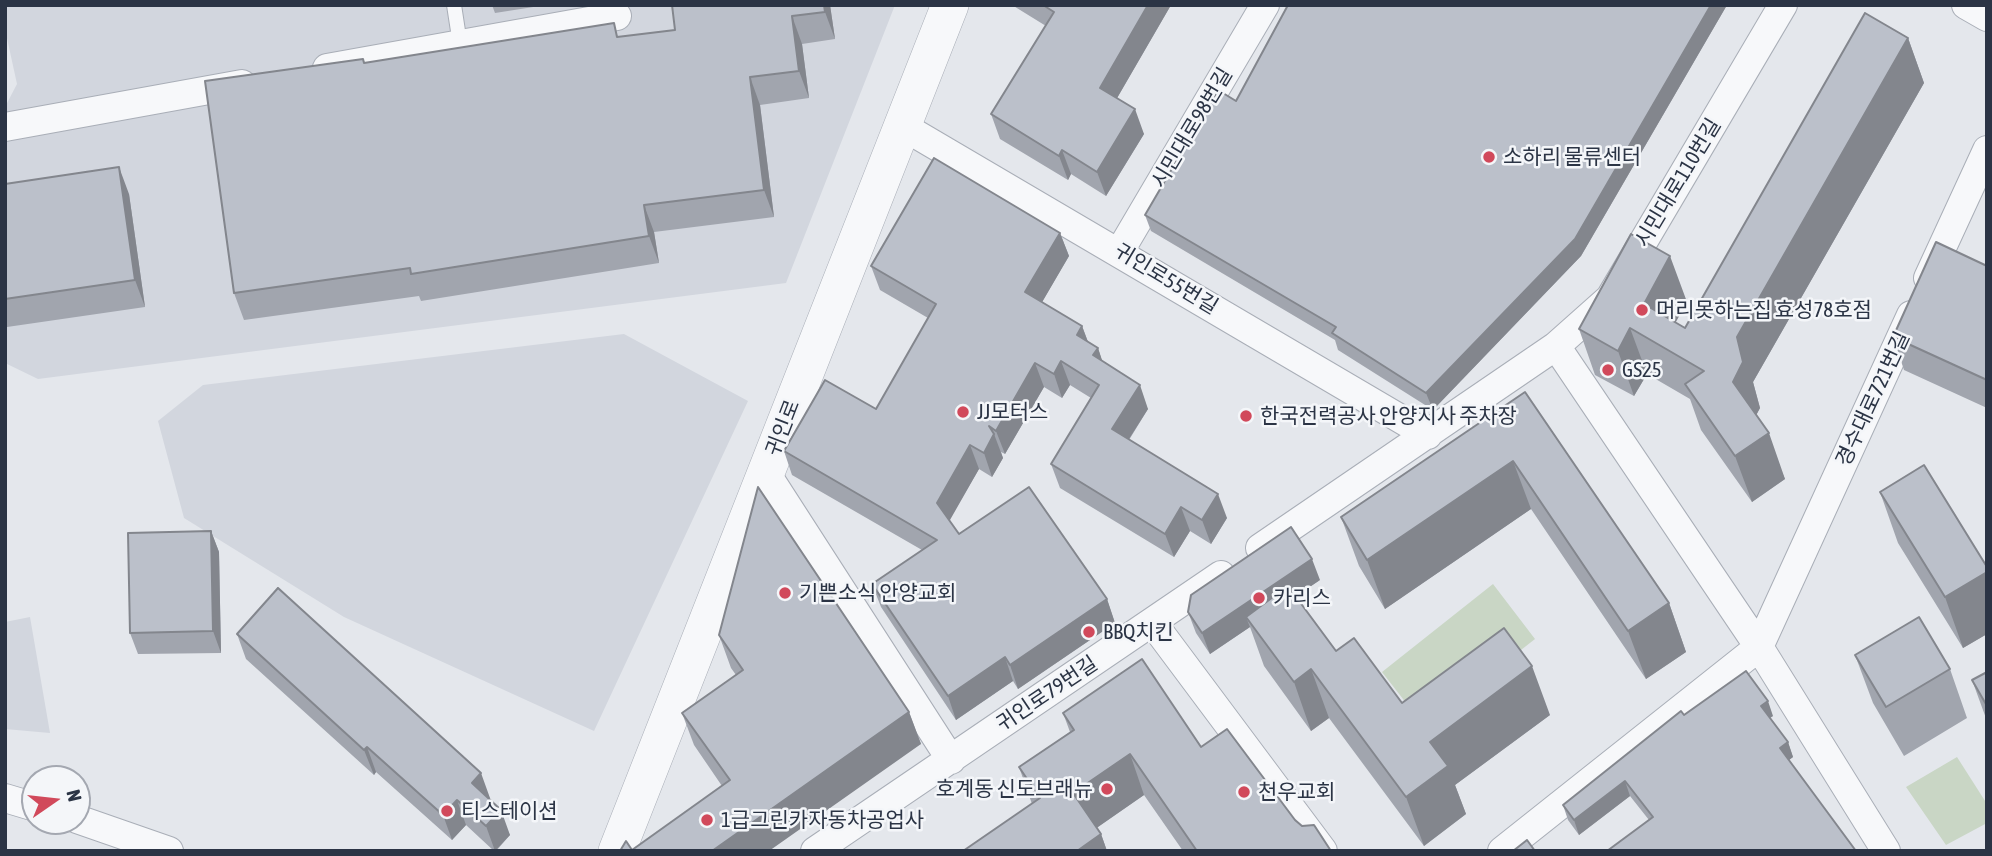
<!DOCTYPE html>
<meta charset="utf-8">
<style>
body{margin:0}
#map{position:relative;width:1992px;height:856px;overflow:hidden;background:#e4e7ec;font-family:"Asap Condensed",sans-serif}
canvas{display:block}
.frame{position:absolute;inset:0;border:7px solid #2b3445;pointer-events:none}
.north{position:absolute;left:21px;top:765px;width:70px;height:70px;box-sizing:border-box;background:#f4f6f9;border:2px solid #a4a8b1;border-radius:50%;rotate:76deg;font-size:19px;font-weight:700;line-height:28px;text-align:center;color:#2b3445}
.north::after{content:'';display:block;margin:auto;width:24px;height:32px;background:#d1495b;clip-path:polygon(50% 0,100% 100%,50% 72%,0 100%)}
</style>
<div id="map">
<canvas width="1992" height="856"></canvas>
<div class="frame"></div>
<div class="north">N</div>
</div>
<script>
const c = document.querySelector('canvas').getContext('2d');
c.lineJoin = 'round';
function fill(path, color) { c.fillStyle = color; c.fill(path, 'evenodd'); }
const toPath = rows => new Path2D(rows.map(r => 'M' + r).join(''));
function strokePath(path, color, width, dash) { c.strokeStyle = color; c.lineWidth = width; c.lineCap = dash ? 'butt' : 'round'; c.setLineDash(dash || []); c.stroke(path); }
function drawText(font, color, halo, rows, align = 'center') {
  c.font = font + ' "Asap Condensed","Noto Sans KR",sans-serif'; c.lineWidth = 5; c.setLineDash([]); c.textBaseline = 'middle'; c.strokeStyle = halo; c.fillStyle = color; for (const [text, x, y, turn = 0] of rows) {
    c.save(); c.translate(x, y); c.rotate((+turn || 0) * Math.PI / 180); c.textAlign = isNaN(turn) ? turn : align; if (halo) c.strokeText(text, 0, 0); c.fillText(text, 0, 0); c.restore();
  }
}
fill(toPath([
 [5,5,895,5,786,283,38,379,5,363,5,107,17,84,5,29],
 [624,334,748,401,594,731,344,617,184,518,158,421,203,385],
 [30,617,50,733,5,729,5,622]
]), '#d2d6de');
fill(toPath([
 [1493,584,1535,639,1424,726,1382,672],
 [1957,757,1987,804,1987,823,1946,845,1906,787]
]), '#c9d6c5');
const service = toPath([
 [454,5,460,44]
]);
const minor = toPath([
 [1966,5,1987,17],
 [327,68,617,16],
 [5,127,242,84],
 [904,127,1428,435],
 [1120,251,1265,5],
 [1928,278,1987,150],
 [1556,346,1759,647,1886,851],
 [766,473,951,760],
 [1260,548,1556,346,1610,298,1783,5],
 [1152,622,1323,851],
 [5,798,35,807],
 [77,819,169,851],
 [815,851,1221,575],
 [1502,851,1759,647,1911,315]
]);
const tertiary = toPath([
 [617,851,950,5]
]);
strokePath(service, '#a9aeb7', 16);
strokePath(minor, '#a9aeb7', 30);
strokePath(tertiary, '#a9aeb7', 38);
strokePath(service, '#f7f8fa', 14);
strokePath(minor, '#f7f8fa', 28);
strokePath(tertiary, '#f7f8fa', 37);
fill(toPath([
 [492,5,546,5,495,13],
 [672,5,830,5,835,39,802,44,809,98,760,105,774,217,654,232,659,263,421,301,419,296,244,320,234,293,365,63,619,37,675,30],
 [1012,5,1171,5,1117,98,1144,134,1106,196,1071,174,1068,180,1000,139,991,114,1046,26],
 [1288,5,1727,5,1581,256,1433,410,1338,350,1335,340,1151,231,1145,215,1236,101],
 [1908,38,1924,83,1753,382,1760,408,1756,415,1785,479,1752,502,1701,430,1690,399,1647,374,1634,396,1595,375,1579,329,1687,302,1675,322,1685,328],
 [5,184,129,194,145,307,7,327,5,321],
 [1060,233,1069,256,1042,302,1082,326,1088,342,1098,348,1102,361,1148,409,1129,440,1227,518,1211,544,1190,531,1174,557,1060,488,1051,464,1091,398,1070,385,1062,398,1044,387,1005,454,1001,452,1003,458,992,477,979,469,949,520,959,534,1107,599,1115,623,1018,689,1013,681,956,720,881,607,872,584,922,550,792,475,784,451,876,409,928,318,880,290,871,266],
 [1987,266,1987,408,1904,370,1893,337],
 [1525,392,1669,603,1686,652,1646,679,1531,509,1385,609,1359,566,1341,517],
 [1880,492,1987,567,1987,634,1963,648,1898,543],
 [211,531,219,552,221,653,138,654,130,633],
 [1320,580,1296,596,1336,651,1402,703,1550,715,1455,785,1466,814,1424,846,1329,718,1311,731,1264,666,1250,627,1210,654,1196,633,1188,612],
 [237,634,490,798,489,799,510,835,496,851,494,851,466,825,452,840,376,772,374,775,246,659],
 [719,635,909,712,921,744,632,850,722,786,694,745,682,713,736,675,731,668],
 [1855,655,1950,669,1967,718,1904,756,1873,703],
 [1987,672,1987,721,1972,680],
 [1063,713,1201,747,1295,820,1331,851,1183,851,1144,795,1096,828,1101,834,1107,851,963,851,1032,804,1019,767,1070,732],
 [1684,715,1773,716,1770,718,1788,742,1793,757,1789,760,1649,820,1630,796,1579,835,1568,820,1563,805]
]), '#a1a5ae');
fill(toPath([
 [824,5,830,5,835,39,825,12],
 [1148,5,1171,5,1109,112,1100,88],
 [1711,5,1727,5,1581,256,1433,410,1426,393],
 [792,16,802,44,809,98,799,71],
 [1908,38,1924,83,1753,382,1760,408,1750,427,1733,382,1737,337],
 [750,77,760,105,774,217,764,190],
 [1135,109,1144,134,1106,196,1097,172],
 [1062,150,1071,174,1068,180,1059,156],
 [119,167,129,194,145,307,135,280],
 [644,205,654,232,659,263,649,236],
 [1060,233,1069,256,1034,316,1025,292],
 [1670,256,1687,302,1662,347,1644,304],
 [1082,326,1091,350,1077,335],
 [1630,328,1647,374,1634,396,1618,351],
 [1098,348,1106,372,1093,355],
 [1061,361,1070,385,1062,398,1054,374],
 [1035,363,1044,387,1005,454,996,431],
 [1140,385,1148,409,1120,453,1112,429],
 [1769,433,1785,479,1752,502,1735,456],
 [994,434,1003,458,992,477,984,453],
 [970,445,979,469,946,527,937,503],
 [1513,461,1531,509,1385,609,1367,560],
 [1218,494,1227,518,1211,544,1202,520],
 [1181,507,1190,531,1174,557,1165,534],
 [211,531,219,552,221,653,213,631],
 [1312,559,1320,580,1252,626,1246,617,1250,627,1210,654,1202,633],
 [1987,572,1987,634,1963,648,1945,597],
 [1107,599,1115,623,1018,689,1010,665],
 [1669,603,1686,652,1646,679,1628,631],
 [1005,657,1013,681,956,720,948,696],
 [1532,666,1550,715,1455,785,1466,814,1424,846,1406,797,1430,742],
 [1311,669,1329,718,1311,731,1294,682],
 [1768,701,1773,716,1766,720,1761,706],
 [909,712,921,744,769,851,712,851],
 [1788,742,1793,757,1785,763,1780,748],
 [367,747,376,772,374,775,364,750],
 [1130,754,1144,795,1088,834,1073,793],
 [481,773,490,798,481,808,472,783],
 [1625,781,1630,796,1579,835,1574,820],
 [457,800,466,825,452,840,443,815],
 [501,810,510,835,495,851,486,826],
 [1101,834,1107,851,1077,851]
]), '#83868d');
const building = toPath([
 [672,5,824,5,825,12,792,16,799,71,750,77,764,190,644,205,649,236,411,274,410,268,234,293,205,81,363,59,364,63,614,23,617,37,675,30,672,5],
 [1043,5,1148,5,1100,88,1135,109,1097,172,1062,150,1059,156,991,114,1054,12,1043,5],
 [1288,5,1711,5,1575,239,1426,393,1332,333,1336,327,1145,215,1218,90,1236,101,1288,5],
 [1865,13,1908,38,1737,337,1743,362,1733,382,1769,433,1735,456,1685,384,1704,371,1630,328,1618,351,1579,329,1631,234,1670,256,1644,304,1685,328,1865,13],
 [934,158,1060,233,1025,292,1082,326,1077,335,1098,348,1093,355,1140,385,1112,429,1218,494,1202,520,1181,507,1165,534,1051,464,1099,385,1061,361,1054,374,1035,363,996,431,989,426,994,434,984,453,970,445,937,503,959,534,1029,487,1107,599,1010,665,1005,657,948,696,872,584,937,540,784,451,825,380,876,409,936,304,871,266,934,158],
 [119,167,135,280,5,299,5,184,119,167],
 [1936,242,1987,266,1987,380,1893,337,1936,242],
 [1525,392,1669,603,1628,631,1513,461,1367,560,1341,517,1525,392],
 [1924,465,1987,567,1987,572,1945,597,1880,492,1924,465],
 [758,487,909,712,712,851,620,851,626,841,632,850,730,780,682,713,743,670,719,635,758,487],
 [1291,527,1312,559,1202,633,1188,612,1191,595,1291,527],
 [211,531,213,631,130,633,128,533,211,531],
 [1288,586,1336,651,1354,638,1402,703,1504,628,1532,666,1430,742,1448,766,1406,797,1311,669,1294,682,1246,617,1288,586],
 [278,588,481,773,472,783,501,810,486,826,457,800,443,815,367,747,364,750,237,634,278,588],
 [1919,617,1950,669,1886,707,1855,655,1919,617],
 [1142,659,1201,747,1227,729,1295,820,1302,826,1314,825,1331,851,1197,851,1130,754,1073,793,1101,834,1077,851,963,851,1040,798,1019,767,1074,730,1063,713,1142,659],
 [1746,671,1768,701,1761,706,1788,742,1780,748,1856,851,1607,851,1653,817,1625,781,1574,820,1563,805,1681,711,1684,715,1746,671],
 [1987,672,1987,706,1972,680,1987,672],
 [1527,840,1535,851,1513,851,1527,840]
]);
fill(building, '#bbc0ca');
strokePath(building, '#83868d', 2);
for (const [x, y, r, color] of [
 [1489,157,7,"#d1495b"],
 [1642,310,7,"#d1495b"],
 [1608,370,7,"#d1495b"],
 [963,412,7,"#d1495b"],
 [1246,416,7,"#d1495b"],
 [785,593,7,"#d1495b"],
 [1259,598,7,"#d1495b"],
 [1089,632,7,"#d1495b"],
 [1107,789,7,"#d1495b"],
 [1244,792,7,"#d1495b"],
 [447,811,7,"#d1495b"],
 [707,820,7,"#d1495b"]
]) { const dot = new Path2D(); dot.arc(x, y, r, 0, 2 * Math.PI); c.fillStyle = color; c.fill(dot); strokePath(dot, '#f4f6f9', 2.5); }
drawText('21px', '#2b3445', '#f4f6f9', [
 ["시민대로98번길",1192,128,-59],
 ["시민대로110번길",1678,183,-59],
 ["귀인로55번길",1166,279,31],
 ["경수대로721번길",1873,399,-65],
 ["귀인로",783,428,-69],
 ["귀인로79번길",1047,694,-34]
]);
drawText('21px', '#2b3445', '#f4f6f9', [
 ["소하리 물류센터",1503,157],
 ["머리못하는집 효성78호점",1656,310],
 ["GS25",1622,370],
 ["JJ모터스",977,412],
 ["한국전력공사 안양지사 주차장",1260,416],
 ["기쁜소식 안양교회",799,593],
 ["카리스",1273,598],
 ["BBQ치킨",1103,632],
 ["호계동 신도브래뉴",1093,789,"right"],
 ["천우교회",1258,792],
 ["티스테이션",461,811],
 ["1급그린카자동차공업사",721,820]
], 'left');
</script>
